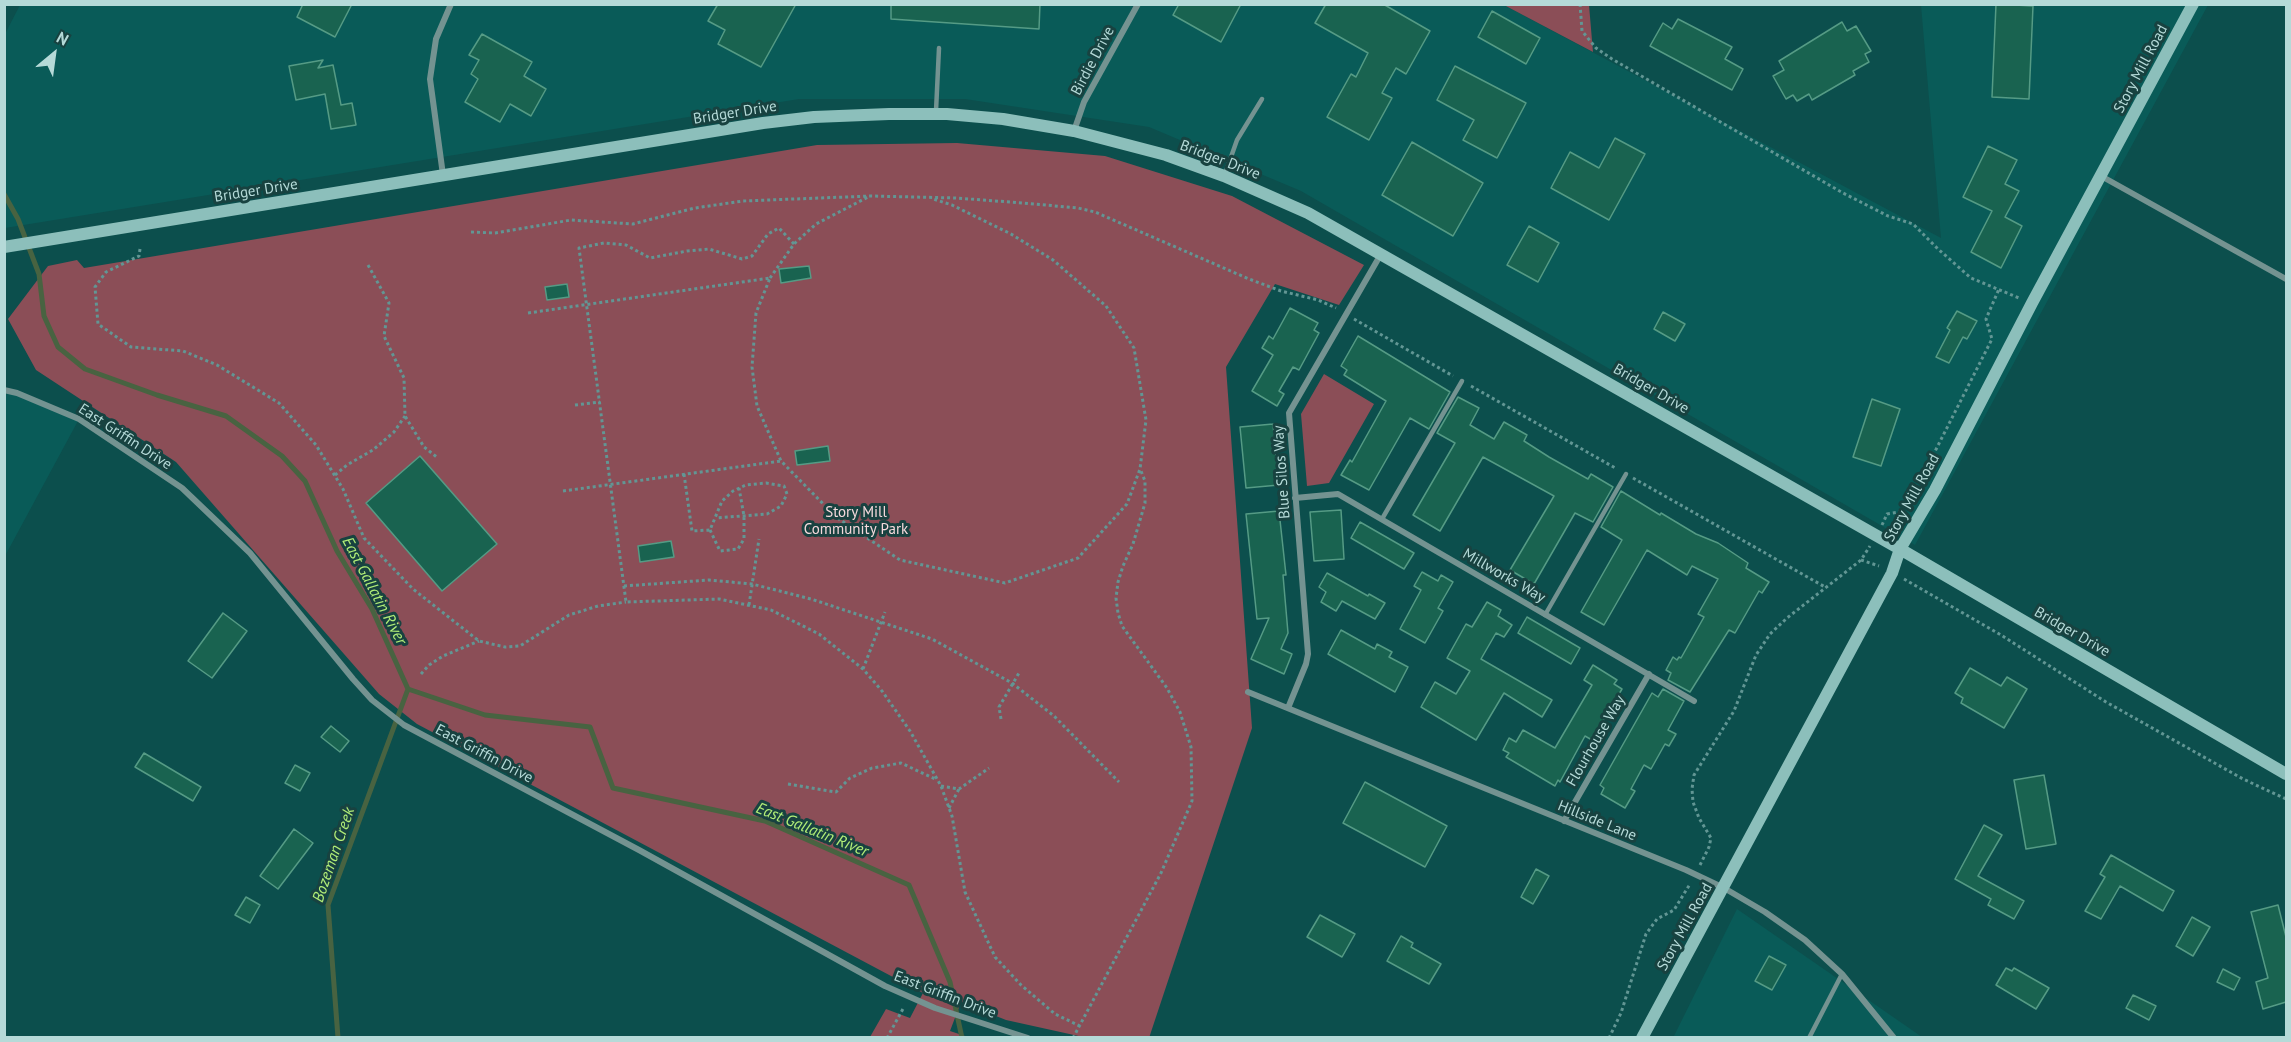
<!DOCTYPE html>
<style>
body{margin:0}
#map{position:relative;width:2291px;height:1042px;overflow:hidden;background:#0c4f4d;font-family:"PT Sans",sans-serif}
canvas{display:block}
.frame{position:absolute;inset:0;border:6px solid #b5dad8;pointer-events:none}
.north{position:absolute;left:24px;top:24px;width:60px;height:60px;-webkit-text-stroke:4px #184240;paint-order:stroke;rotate:29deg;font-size:16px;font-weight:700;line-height:24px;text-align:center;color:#b5dad8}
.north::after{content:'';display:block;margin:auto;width:21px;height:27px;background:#b5dad8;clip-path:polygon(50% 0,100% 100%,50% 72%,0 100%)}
</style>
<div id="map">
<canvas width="2291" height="1042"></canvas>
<div class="frame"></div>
<div class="north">N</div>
</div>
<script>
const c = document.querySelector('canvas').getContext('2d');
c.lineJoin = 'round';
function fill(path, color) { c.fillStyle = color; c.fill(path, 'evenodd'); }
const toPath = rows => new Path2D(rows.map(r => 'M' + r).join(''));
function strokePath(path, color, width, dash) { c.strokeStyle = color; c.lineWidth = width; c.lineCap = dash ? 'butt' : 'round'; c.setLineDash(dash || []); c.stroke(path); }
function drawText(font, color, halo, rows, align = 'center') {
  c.font = font + ' "PT Sans",sans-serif'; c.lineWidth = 6; c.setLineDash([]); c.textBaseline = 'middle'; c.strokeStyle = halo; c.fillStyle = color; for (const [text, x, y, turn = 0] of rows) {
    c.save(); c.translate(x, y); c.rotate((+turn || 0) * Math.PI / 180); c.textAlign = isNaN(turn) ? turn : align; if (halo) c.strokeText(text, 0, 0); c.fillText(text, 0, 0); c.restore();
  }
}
fill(toPath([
 [20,5,1504,5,1941,238,1921,5,2208,5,1915,545,1301,191,1149,127,965,99,799,99,5,228,5,34],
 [5,390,79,419,5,556],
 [1737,909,1922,1037,1673,1038]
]), '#095b58');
fill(toPath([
 [1504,5,1589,5,1593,52],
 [957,143,1105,156,1232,196,1364,265,1339,305,1275,284,1226,367,1252,728,1149,1038,1083,1037,1006,1020,961,1002,950,1031,968,1037,870,1037,886,1009,910,1018,923,993,417,724,379,694,176,462,36,370,8,319,48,266,77,260,84,268,817,145],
 [1324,374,1374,404,1329,483,1307,486,1301,414]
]), '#8b4e57');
strokePath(toPath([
 [4,194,18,219,39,274,44,316,58,347,85,369,157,395,226,416,282,456,305,481,337,551,372,609,408,689,485,715,590,727,613,788,765,821,909,885,950,982,962,1038],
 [338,1038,328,905,408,689]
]), '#486341', 5);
const building = toPath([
 [303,4,352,4,335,37,297,17,303,4],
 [718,4,796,4,761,67,718,44,725,30,708,21,718,4],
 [891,4,1040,4,1039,29,891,19,891,4],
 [1179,4,1241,4,1221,42,1173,15,1179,4],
 [1326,4,1383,4,1430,31,1406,74,1396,68,1382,93,1392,98,1369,140,1327,117,1351,74,1356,77,1368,53,1315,23,1326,4],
 [1996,4,2033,6,2029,99,1992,97,1996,4],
 [1492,11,1540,38,1526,64,1478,37,1492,11],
 [1678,19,1732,47,1725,59,1743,69,1732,90,1650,46,1663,23,1672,29,1678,19],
 [1842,22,1847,31,1856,26,1871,51,1865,54,1869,62,1853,71,1855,75,1812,100,1809,94,1797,101,1793,95,1786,99,1773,76,1784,70,1779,61,1842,22],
 [482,34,532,62,524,76,546,89,531,116,510,104,500,122,465,102,478,79,471,74,479,60,469,55,482,34],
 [323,60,318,68,333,65,341,105,352,103,356,125,331,129,325,94,296,100,289,66,323,60],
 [1455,66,1526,103,1497,158,1463,140,1474,120,1437,100,1455,66],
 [1615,138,1645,154,1609,220,1551,188,1570,152,1599,168,1615,138],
 [1412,142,1483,183,1453,236,1382,195,1412,142],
 [1988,146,2017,160,2005,184,2019,191,2005,217,2022,226,2001,268,1971,252,1992,211,1963,197,1988,146],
 [1529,226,1559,243,1538,282,1507,265,1529,226],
 [809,266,811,278,781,283,779,269,809,266],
 [567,284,569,297,547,300,545,287,567,284],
 [1290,308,1318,323,1314,330,1319,333,1299,370,1293,367,1279,391,1284,394,1277,406,1252,391,1273,355,1262,348,1269,336,1273,339,1290,308],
 [1957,311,1977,321,1967,339,1963,337,1949,363,1936,357,1950,330,1947,328,1957,311],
 [1663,312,1685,324,1675,341,1654,329,1663,312],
 [1358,336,1450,392,1429,429,1410,418,1369,490,1341,475,1350,460,1352,462,1386,401,1344,375,1347,370,1341,366,1358,336],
 [1458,397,1479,408,1470,425,1494,439,1504,422,1527,435,1524,441,1549,457,1588,479,1591,474,1613,487,1593,522,1575,513,1534,584,1510,570,1554,496,1483,457,1440,531,1413,515,1455,443,1437,433,1458,397],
 [1872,399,1900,409,1881,466,1853,457,1872,399],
 [1273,424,1279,485,1246,488,1240,427,1273,424],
 [828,446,830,461,797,465,795,451,828,446],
 [420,456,497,544,442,591,366,503,420,456],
 [1621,491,1660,515,1661,513,1696,534,1718,543,1748,563,1746,568,1769,582,1762,593,1759,591,1735,633,1729,630,1690,692,1668,680,1671,673,1666,670,1673,657,1677,660,1679,657,1681,658,1704,617,1698,614,1718,579,1692,566,1687,575,1647,550,1604,625,1581,612,1622,540,1601,527,1621,491],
 [1341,510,1344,559,1314,561,1310,512,1341,510],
 [1279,511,1286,575,1283,575,1288,633,1281,649,1292,654,1284,674,1251,659,1269,618,1257,619,1246,514,1279,511],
 [1360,522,1414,553,1404,569,1351,538,1360,522],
 [671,541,674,557,640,562,638,546,671,541],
 [1422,572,1438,581,1441,575,1453,582,1438,608,1443,611,1425,643,1400,629,1421,590,1414,586,1422,572],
 [1327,573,1368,596,1369,594,1385,603,1375,619,1342,601,1336,611,1321,602,1326,592,1319,587,1327,573],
 [1487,602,1501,610,1498,616,1512,625,1504,637,1496,633,1481,659,1552,700,1542,717,1504,693,1476,740,1421,707,1435,682,1456,694,1470,671,1447,658,1466,624,1472,627,1487,602],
 [223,613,247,631,212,678,188,661,223,613],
 [1527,617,1580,648,1571,664,1518,633,1527,617],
 [1341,630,1375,649,1377,644,1392,652,1389,657,1408,667,1395,692,1328,654,1341,630],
 [1593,665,1617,680,1614,684,1622,689,1592,740,1585,736,1560,782,1558,780,1555,786,1506,757,1509,753,1503,750,1509,738,1516,742,1523,730,1555,748,1592,685,1584,680,1593,665],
 [1970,668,2001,686,2007,677,2027,689,2004,728,1961,703,1963,698,1955,693,1970,668],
 [1663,689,1684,701,1668,730,1676,734,1669,746,1665,744,1651,769,1644,765,1631,789,1635,791,1625,808,1601,794,1604,788,1600,785,1652,693,1658,697,1663,689],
 [331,726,349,741,340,752,321,737,331,726],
 [144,753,201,787,193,801,135,767,144,753],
 [295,765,310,773,300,791,285,783,295,765],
 [2044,775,2056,844,2026,849,2014,780,2044,775],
 [1365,782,1447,826,1425,867,1343,823,1365,782],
 [1984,825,2002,835,1978,876,2024,901,2014,919,1988,905,1991,899,1955,879,1984,825],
 [294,829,313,843,278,889,260,876,294,829],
 [2111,855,2174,891,2163,911,2120,886,2101,919,2085,911,2105,877,2100,874,2111,855],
 [1536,869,1549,876,1533,904,1521,897,1536,869],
 [246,897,260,905,250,923,235,915,246,897],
 [2278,905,2286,937,2286,1002,2263,1009,2256,982,2268,978,2251,912,2278,905],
 [1320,915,1355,934,1342,957,1307,937,1320,915],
 [2192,917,2210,927,2193,956,2176,946,2192,917],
 [1401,936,1413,943,1411,947,1441,964,1429,984,1387,961,1401,936],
 [1769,956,1786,965,1772,990,1755,981,1769,956],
 [2006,968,2012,971,2014,968,2049,988,2036,1009,1996,985,2006,968],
 [2223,969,2240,978,2234,990,2217,982,2223,969],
 [2133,995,2156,1006,2149,1020,2126,1008,2133,995]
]);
fill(building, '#196350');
strokePath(building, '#559b85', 1.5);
strokePath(toPath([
 [1580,4,1582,31,1596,48,1612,59,1843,193,1888,216,1913,224,1938,249,1971,278,2019,298],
 [471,232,495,233,571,220,633,224,695,208,743,201,871,196,956,198,1023,203,1078,208,1095,212,1249,279,1281,291,1318,300,1336,308],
 [794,244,779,228,768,234,752,256,742,259,709,249,687,251,650,258,626,245,604,243,579,248,626,602,719,599,771,610,819,634,863,669,882,691,910,731,941,786,952,816,965,892,995,957,1021,985,1055,1014,1080,1026],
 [140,249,139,256,106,272,95,287,98,324,131,347,183,351,217,365,279,403,316,445,343,489,364,538,413,589,479,641,505,647,520,646,569,615,598,606,626,602],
 [368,265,389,303,384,336,404,378,405,416,424,447,438,458],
 [770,278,794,244,816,224,868,197],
 [528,313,770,278,756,313,752,367,757,406,781,461,836,517,900,560,1005,583,1078,558,1127,504,1140,469,1146,420,1134,348,1106,306,1053,260,1011,234,952,205,933,199],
 [1354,319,1453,376],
 [1471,386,1617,469],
 [575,405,600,402],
 [684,474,692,531,710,530,722,501,733,491,746,485,766,483,784,486,787,494,781,506,767,514,716,518],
 [335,475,347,465,373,450,394,432,405,416],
 [1633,478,1825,587],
 [563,491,781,461],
 [1882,525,1887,514,1899,512,1903,507,1922,477,1992,339,1986,319,1999,289],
 [710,530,720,551,738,549,744,539,744,516,739,488],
 [1861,560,1879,566],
 [1904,579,2001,635,2106,702,2243,779,2286,799],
 [624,586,709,580,752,584,811,599,932,639,1012,683,1054,716,1119,782],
 [749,605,759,539],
 [863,669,885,612],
 [421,674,429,665,443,656,479,641],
 [1001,719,999,707,1019,673],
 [788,784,836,792,850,778,872,768,901,763,935,779],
 [941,786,959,789,989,768],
 [949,808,959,789],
 [1700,865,1709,847,1711,838,1699,818,1693,802,1692,789,1694,775,1734,711,1756,655,1770,634,1787,618,1861,560,1870,546],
 [887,1038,904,1007],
 [1073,1038,1161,873,1192,801,1191,747,1180,712,1167,688,1122,626,1118,613,1116,598,1118,582,1123,566,1133,544,1145,503,1145,481,1141,471],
 [1609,1038,1621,1013,1646,934,1657,919,1674,910,1690,884]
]), '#629694', 3, [3, 3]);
strokePath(toPath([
 [936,111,939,48],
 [1225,174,1237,140,1262,99],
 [1382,519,1462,381],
 [1545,615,1626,474],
 [1809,1038,1842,974]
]), '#749391', 4.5);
strokePath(toPath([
 [1074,131,1084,102,1138,4],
 [443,175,430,79,436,39,451,4],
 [2101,176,2286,279],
 [4,390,17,393,79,419,182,488,250,553,353,679,372,700,404,725,639,850,885,986,935,1008,1028,1038],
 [1295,498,1338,494,1694,701],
 [1248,692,1686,870,1724,888,1765,912,1805,940,1842,974,1894,1038],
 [1288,708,1306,664,1308,654,1289,413,1381,254],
 [1564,821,1649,674]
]), '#749391', 6);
strokePath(toPath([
 [4,247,763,123,814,117,889,114,947,114,1003,119,1074,131,1166,155,1224,176,1308,213,1900,549,2286,774],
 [1642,1038,1892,573,1900,549,1935,490,2032,303,2193,4]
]), '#8cbfbb', 12);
drawText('15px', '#b5dad8', '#184240', [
 ["Birdie Drive",1093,61,-62],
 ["Story Mill Road",2141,69,-62],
 ["Bridger Drive",735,113,-9],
 ["Bridger Drive",1220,160,21],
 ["Bridger Drive",256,191,-9],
 ["Bridger Drive",1651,389,30],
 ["East Griffin Drive",125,437,33],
 ["Blue Silos Way",1282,472,-94],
 ["Story Mill Road",1912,498,-61],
 ["Millworks Way",1504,576,30],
 ["Bridger Drive",2072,632,30],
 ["Flourhouse Way",1596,741,-60],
 ["East Griffin Drive",484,754,28],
 ["Hillside Lane",1597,821,22],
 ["Story Mill Road",1685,927,-61],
 ["East Griffin Drive",945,995,21]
]);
drawText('15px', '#f6d9dc', '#184240', [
 ["Story Mill",856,513],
 ["Community Park",856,530]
]);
drawText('italic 16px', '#b2ee78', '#184240', [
 ["East Gallatin River",374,591,62],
 ["East Gallatin River",812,830,22],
 ["Bozeman Creek",334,855,-71]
]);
</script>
